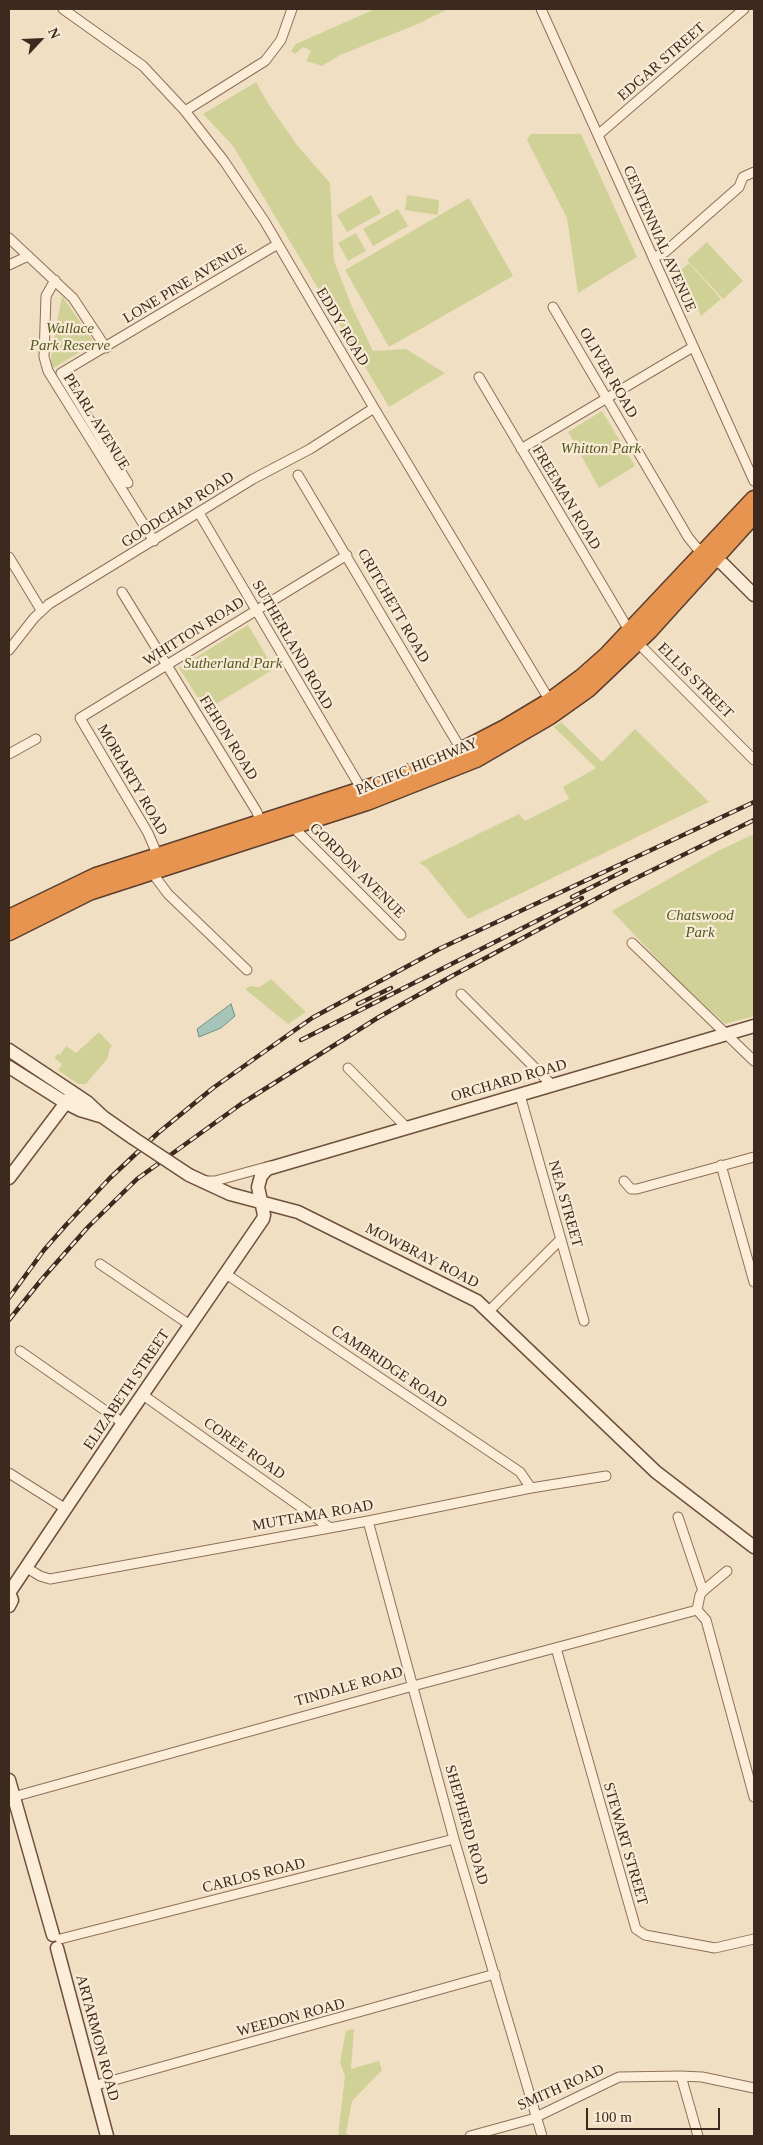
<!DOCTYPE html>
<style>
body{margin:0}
#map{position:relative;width:763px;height:2145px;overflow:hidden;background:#f1dfc4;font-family:"Times New Roman",serif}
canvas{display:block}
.frame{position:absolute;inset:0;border:10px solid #3d291e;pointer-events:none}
.north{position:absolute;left:15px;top:15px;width:50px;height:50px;-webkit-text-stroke:4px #f8ead4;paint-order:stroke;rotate:65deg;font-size:14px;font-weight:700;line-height:20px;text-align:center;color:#3d291e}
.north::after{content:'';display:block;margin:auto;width:18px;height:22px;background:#3d291e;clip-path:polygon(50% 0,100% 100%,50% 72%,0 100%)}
.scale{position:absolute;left:586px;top:2108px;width:134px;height:22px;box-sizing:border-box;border:2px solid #3d291e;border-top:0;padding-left:6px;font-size:15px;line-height:18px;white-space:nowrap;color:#3d291e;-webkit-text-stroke:4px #f8ead4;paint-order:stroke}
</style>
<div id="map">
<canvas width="763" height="2145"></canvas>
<div class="frame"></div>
<div class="north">N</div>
<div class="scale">100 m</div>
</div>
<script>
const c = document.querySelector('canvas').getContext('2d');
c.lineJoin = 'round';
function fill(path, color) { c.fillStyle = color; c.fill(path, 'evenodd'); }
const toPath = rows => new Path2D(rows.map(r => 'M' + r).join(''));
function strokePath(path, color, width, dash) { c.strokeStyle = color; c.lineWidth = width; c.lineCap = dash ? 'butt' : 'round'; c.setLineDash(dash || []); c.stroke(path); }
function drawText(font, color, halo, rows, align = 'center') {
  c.font = font + ' "Times New Roman",serif'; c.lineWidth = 4.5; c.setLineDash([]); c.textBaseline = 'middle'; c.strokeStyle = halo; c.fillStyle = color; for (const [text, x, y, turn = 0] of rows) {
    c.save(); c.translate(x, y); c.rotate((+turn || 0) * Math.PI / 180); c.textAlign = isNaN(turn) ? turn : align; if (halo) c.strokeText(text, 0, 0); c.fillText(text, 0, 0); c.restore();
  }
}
fill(toPath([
 [375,9,448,9,418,24,340,55,322,66,306,61,311,51,303,47,295,54,291,51,296,44],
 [256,82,269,105,297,145,330,183,334,261,353,309,373,351,406,349,445,373,389,407,233,146,203,114],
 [531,134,581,134,637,257,578,293,567,218,527,140],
 [371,195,381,213,347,232,337,215],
 [407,195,439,200,438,215,405,210],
 [469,198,513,276,389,347,345,270],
 [398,209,408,226,373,246,363,229],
 [356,233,366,251,348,261,338,243],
 [707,242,743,281,723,299,687,260],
 [689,263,721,299,701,316,681,270],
 [62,296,95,343,50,370,53,343],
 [602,411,635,466,599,488,568,432],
 [248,625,274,669,206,710,179,668],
 [561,722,602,762,635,729,709,802,468,919,426,867,419,863,519,814,525,821,569,799,563,787,596,768,554,727],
 [754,834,754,1016,725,1024,678,981,612,911,718,851],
 [271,979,306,1012,288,1024,245,989,251,986,260,987],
 [99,1032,112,1046,109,1050,108,1058,86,1084,78,1084,58,1070,62,1064,54,1058,58,1054,60,1055,66,1046,76,1053],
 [354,2029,351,2069,379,2061,382,2070,352,2101,346,2133,349,2136,338,2136,345,2076,340,2062,346,2031]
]), '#d0d197');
const water = toPath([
 [231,1004,235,1016,221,1028,199,1037,197,1029,231,1004]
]);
fill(water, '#a6c4b8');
strokePath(water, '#6c9485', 1);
const street = toPath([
 [63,9,143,66,185,111,224,161,265,222,374,408,550,701],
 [541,9,754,481],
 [185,111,265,61,281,40,292,9],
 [598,135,744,9],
 [9,238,73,298,106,348],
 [653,258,665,252,739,187,743,177,754,172],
 [9,265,28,256],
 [55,280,46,296,44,357,48,371,154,541],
 [553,307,688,537,696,547,705,552],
 [479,377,630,632],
 [521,449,693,347],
 [298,475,462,751],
 [128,483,61,373,278,244],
 [199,513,362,790],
 [9,557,41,610],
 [122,592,257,812,261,824],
 [638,643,754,760],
 [9,650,34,618,49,604,253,479,310,449,374,408],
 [9,754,36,739],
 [293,827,401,935],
 [158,856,148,833,80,718,347,555],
 [154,871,156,878,168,894,247,970],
 [632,943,754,1061],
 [461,994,553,1086],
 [348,1068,407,1128],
 [520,1095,584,1321],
 [721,1165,754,1282],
 [205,1181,215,1181,270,1166],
 [624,1181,631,1189,637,1189,754,1157],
 [100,1264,190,1325],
 [226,1274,520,1472,531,1488],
 [488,1312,561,1239],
 [20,1351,123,1423],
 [143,1395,329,1527],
 [9,1473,66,1509],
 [678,1517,703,1591],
 [368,1521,454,1839,542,2136],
 [27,1568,40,1576,50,1579,368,1521,531,1488,606,1476],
 [727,1571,703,1591,700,1595,697,1610,706,1620,754,1797],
 [556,1648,636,1929,645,1935,715,1948,754,1939],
 [13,1797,413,1686,697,1610],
 [60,1939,454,1839],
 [681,2076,698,2136],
 [93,2086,495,1974],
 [470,2136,532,2119,619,2077,681,2076,702,2077,754,2088]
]);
const secondary = toPath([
 [707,554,723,564,754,595],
 [9,1050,87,1102,103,1117,133,1138],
 [9,1067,66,1103,80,1110,100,1116],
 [189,1175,230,1194,298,1212,477,1301,656,1472,754,1547],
 [9,1178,71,1096],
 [9,1593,123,1423,263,1219,264,1215,258,1187,261,1176,267,1169,754,1026],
 [9,1593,12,1600,9,1606],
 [9,1780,53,1935],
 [57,1948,107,2136]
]);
const highway = toPath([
 [9,918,96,876,386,782,451,756,505,728,550,701,581,678,607,655,754,499],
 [9,932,89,892,367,802,476,759,550,716,588,689,650,630,754,515]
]);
strokePath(street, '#8e6f59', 11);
strokePath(secondary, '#6f503c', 15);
strokePath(highway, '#5b3e2d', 19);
strokePath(street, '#fbedd8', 9);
strokePath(secondary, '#fbedd8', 12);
strokePath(highway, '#e6944f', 16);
const rail = toPath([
 [572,897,626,870],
 [358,1004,391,988],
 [301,1040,582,898],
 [9,1298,44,1250,66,1225,110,1178,158,1133,213,1088,312,1018,441,948,754,802],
 [9,1320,42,1279,88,1227,137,1179,241,1104,379,1017,452,976,616,888,754,820]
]);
strokePath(rail, '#3d291e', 4.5);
strokePath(rail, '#f8ead4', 2.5, [8]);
const secondaryBridge = toPath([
 [133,1138,189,1175]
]);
strokePath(secondaryBridge, '#6f503c', 15, []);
strokePath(secondaryBridge, '#fbedd8', 12);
drawText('15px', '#3d291e', '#f8ead4', [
 ["EDGAR STREET",662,62,-41],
 ["CENTENNIAL AVENUE",659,239,66],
 ["LONE PINE AVENUE",185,284,-31],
 ["EDDY ROAD",342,327,59],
 ["OLIVER ROAD",608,373,60],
 ["PEARL AVENUE",96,422,58],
 ["FREEMAN ROAD",566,498,59],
 ["GOODCHAP ROAD",178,510,-32],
 ["CRITCHETT ROAD",393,606,60],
 ["WHITTON ROAD",194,632,-32],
 ["SUTHERLAND ROAD",292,645,60],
 ["ELLIS STREET",695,681,45],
 ["FEHON ROAD",228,738,58],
 ["PACIFIC HIGHWAY",417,767,-22],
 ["MORIARTY ROAD",132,780,60],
 ["GORDON AVENUE",357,871,45],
 ["ORCHARD ROAD",509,1081,-16],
 ["NEA STREET",565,1204,74],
 ["MOWBRAY ROAD",422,1256,27],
 ["CAMBRIDGE ROAD",389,1367,34],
 ["ELIZABETH STREET",127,1390,-56],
 ["COREE ROAD",244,1449,35],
 ["MUTTAMA ROAD",313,1516,-10],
 ["TINDALE ROAD",349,1687,-16],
 ["SHEPHERD ROAD",466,1825,74],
 ["STEWART STREET",625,1844,74],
 ["CARLOS ROAD",254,1876,-14],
 ["WEEDON ROAD",291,2018,-15],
 ["ARTARMON ROAD",97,2038,75],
 ["SMITH ROAD",561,2088,-24]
]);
drawText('italic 15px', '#525a23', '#f8ead4', [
 ["Wallace",70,329],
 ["Park Reserve",70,346],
 ["Whitton Park",601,449],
 ["Sutherland Park",233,664],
 ["Chatswood",700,916],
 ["Park",700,933]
]);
</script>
